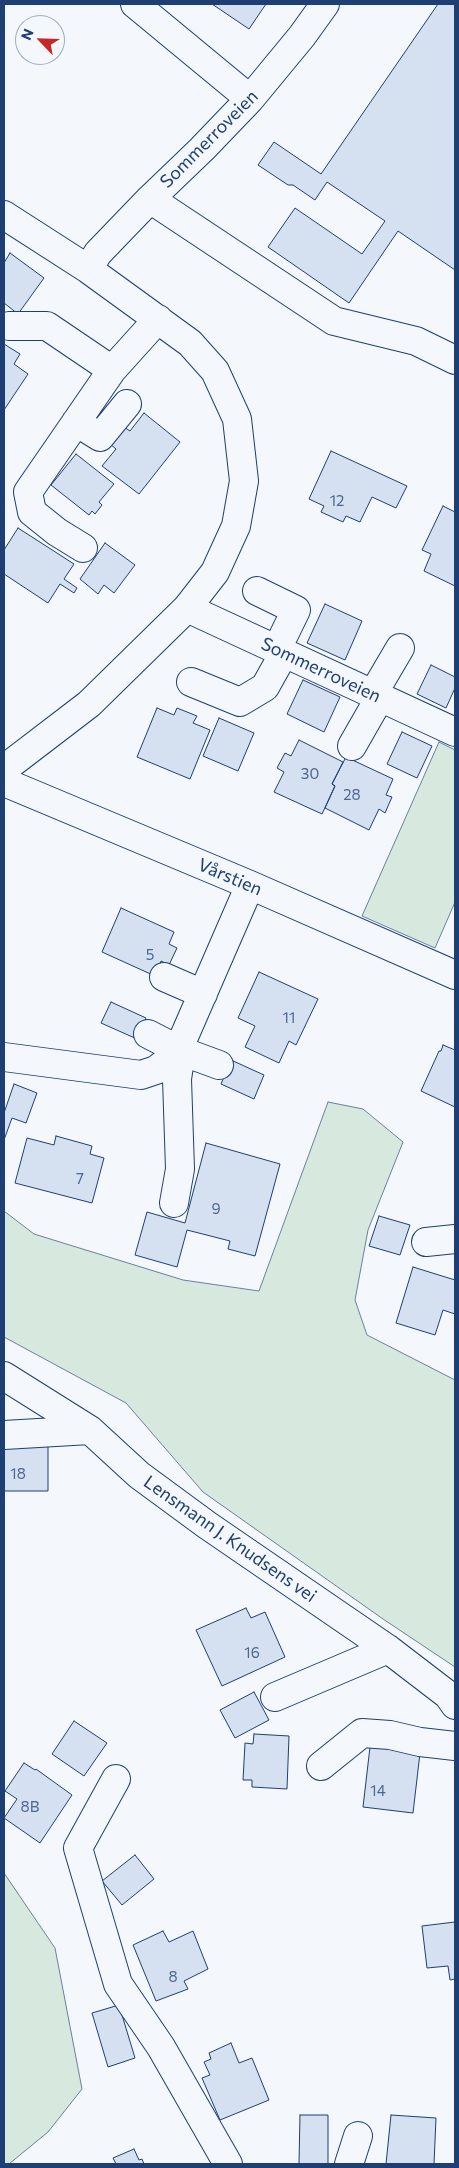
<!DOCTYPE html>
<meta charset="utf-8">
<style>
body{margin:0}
#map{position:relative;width:459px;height:2168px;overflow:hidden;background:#f4f7fb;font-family:Commissioner,sans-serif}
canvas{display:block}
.frame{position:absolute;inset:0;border:5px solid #1d3f73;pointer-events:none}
.north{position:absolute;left:15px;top:15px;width:50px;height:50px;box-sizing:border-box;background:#f4f7fb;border:1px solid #9eadc5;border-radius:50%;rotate:294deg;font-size:14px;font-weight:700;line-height:20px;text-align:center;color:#1d3f73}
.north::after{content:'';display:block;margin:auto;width:18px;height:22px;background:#c62828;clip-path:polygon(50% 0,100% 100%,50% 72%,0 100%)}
</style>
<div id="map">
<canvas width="459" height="2168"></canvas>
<div class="frame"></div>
<div class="north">N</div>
</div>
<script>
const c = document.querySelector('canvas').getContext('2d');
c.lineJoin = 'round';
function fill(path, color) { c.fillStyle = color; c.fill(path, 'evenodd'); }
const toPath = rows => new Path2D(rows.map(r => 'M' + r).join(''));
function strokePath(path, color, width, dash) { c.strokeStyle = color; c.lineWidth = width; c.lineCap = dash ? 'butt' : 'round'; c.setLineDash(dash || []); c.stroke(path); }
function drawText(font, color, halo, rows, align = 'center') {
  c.font = font + ' Commissioner,sans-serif'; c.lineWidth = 4; c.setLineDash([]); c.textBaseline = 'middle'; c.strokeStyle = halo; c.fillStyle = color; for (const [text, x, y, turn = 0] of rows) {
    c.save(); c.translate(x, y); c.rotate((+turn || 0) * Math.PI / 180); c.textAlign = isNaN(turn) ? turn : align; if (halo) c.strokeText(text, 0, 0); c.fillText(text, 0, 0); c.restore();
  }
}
const green = toPath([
 [439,742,455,750,455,902,435,948,362,916,439,742],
 [328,1102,363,1109,403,1142,368,1230,355,1300,367,1335,455,1380,455,1667,383,1619,203,1492,126,1403,4,1337,4,1211,34,1234,183,1280,259,1291,328,1102],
 [4,1873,55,1948,82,2089,48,2132,9,2164,4,2164,4,1873]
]);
fill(green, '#d7e8df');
strokePath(green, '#687fa3', 1);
const building = toPath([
 [212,4,266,4,249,29,212,4],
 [438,4,455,4,455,270,398,231,349,303,268,247,295,208,362,254,385,221,327,182,315,200,293,185,288,185,258,165,274,142,321,174,438,4],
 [10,253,44,278,18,314,4,303,4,263,10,253],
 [4,344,20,354,14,364,28,374,4,410,4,344],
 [144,413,180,442,139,494,102,466,116,449,110,444,124,427,130,431,144,413],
 [331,451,407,486,396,508,372,497,360,522,346,516,343,522,321,512,324,506,309,499,331,451],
 [76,454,114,484,99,502,102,505,95,514,92,511,89,515,51,485,76,454],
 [443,506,455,512,455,586,424,571,431,554,422,550,443,506],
 [18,528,74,564,64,579,77,588,74,593,60,584,48,603,4,574,4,550,18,528],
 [105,543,135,565,114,593,104,585,98,594,80,579,105,543],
 [325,604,362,621,345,660,307,643,325,604],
 [431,665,455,677,455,688,446,708,417,694,431,665],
 [303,680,340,697,324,732,287,714,303,680],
 [157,708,174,715,177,708,197,716,193,723,210,730,190,779,137,757,157,708],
 [219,718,254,733,238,771,203,756,219,718],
 [402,732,432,746,417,778,387,764,402,732],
 [299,740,343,762,332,784,335,786,322,814,274,792,284,772,277,768,285,753,291,756,299,740],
 [346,757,393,779,386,795,392,797,385,813,379,809,369,830,325,808,335,786,332,784,346,757],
 [121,908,174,932,169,944,177,948,169,965,161,961,155,976,102,952,121,908],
 [259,972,318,999,296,1045,289,1041,279,1063,245,1047,255,1026,238,1018,259,972],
 [111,1002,146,1018,137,1039,101,1023,111,1002],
 [443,1045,455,1050,455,1107,421,1091,439,1051,441,1051,443,1045],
 [231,1060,264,1075,254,1099,221,1084,231,1060],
 [14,1084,37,1093,26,1123,12,1118,4,1140,4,1113,14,1084],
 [56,1136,92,1146,90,1154,104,1158,92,1203,15,1183,27,1138,54,1145,56,1136],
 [206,1143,280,1164,255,1256,228,1249,230,1241,187,1230,177,1267,135,1255,147,1212,185,1223,206,1143],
 [379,1216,410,1225,400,1255,369,1246,379,1216],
 [413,1267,455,1280,455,1314,443,1310,435,1335,396,1323,413,1267],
 [48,1446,48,1491,4,1491,4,1447,48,1446],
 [246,1608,251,1618,265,1612,285,1657,222,1686,196,1630,246,1608],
 [254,1692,269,1720,235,1738,220,1710,254,1692],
 [74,1721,107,1743,84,1776,52,1754,74,1721],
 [254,1734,289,1736,287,1789,252,1787,252,1780,243,1780,245,1743,253,1744,254,1734],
 [382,1738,420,1753,413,1813,363,1807,370,1747,381,1748,382,1738],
 [24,1763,35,1770,36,1769,72,1795,40,1843,4,1818,17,1799,5,1791,24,1763],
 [135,1855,154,1879,122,1905,102,1881,135,1855],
 [455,1922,455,1979,450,1980,448,1966,427,1968,422,1926,455,1922],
 [163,1931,169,1942,193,1931,208,1969,184,1981,188,1989,156,2001,133,1945,163,1931],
 [119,2005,135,2058,108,2067,92,2013,119,2005],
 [231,2043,239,2063,252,2058,269,2100,220,2120,202,2078,210,2075,204,2062,211,2059,209,2053,231,2043],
 [300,2115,328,2115,328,2164,299,2164,300,2115],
 [391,2115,436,2118,434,2164,386,2164,391,2115],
 [134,2149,139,2160,142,2159,144,2164,116,2164,113,2158,134,2149]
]);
fill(building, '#d5e0f0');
strokePath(building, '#1d3f73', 1);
const minor = toPath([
 [135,4,250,99],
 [150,199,334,321,416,341,455,360],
 [4,215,88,269,190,343,215,371,237,419,244,481,236,526,215,572,187,608,89,704,4,769],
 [88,269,98,253,150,199,202,149,250,99,302,36,325,4],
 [9,326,47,326,112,370],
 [76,422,100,437,127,404],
 [83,548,57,532,32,512,28,492,112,370,158,319],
 [257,591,296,610,277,649],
 [187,608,455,732],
 [191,682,240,702,265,687,284,653],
 [373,694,400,648],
 [352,746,380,697],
 [4,782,250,885,455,975],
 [164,977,203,994],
 [148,1034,181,1051,219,1065],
 [4,1057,141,1075,156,1070,181,1051],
 [174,1203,180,1169,177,1079,183,1039,250,885],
 [426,1242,455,1239],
 [4,1376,90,1430,139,1475,207,1525,388,1649,448,1695,455,1705],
 [4,1435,90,1430],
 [275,1697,388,1649],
 [321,1766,362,1733,390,1735,420,1742,455,1746],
 [116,1779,78,1848,118,1984,161,2047,228,2164],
 [349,2164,358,2136]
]);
strokePath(minor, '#1d3f73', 30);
strokePath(minor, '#f4f7fb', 28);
drawText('15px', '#4b6792', null, [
 ["12",337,501],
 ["30",310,774],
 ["28",352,795],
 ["5",150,955],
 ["11",289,1018],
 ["7",80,1179],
 ["9",216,1209],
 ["18",18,1474],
 ["16",252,1653],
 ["14",378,1791],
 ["8B",30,1807],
 ["8",173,1977]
]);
drawText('18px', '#1d3f73', '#f4f7fb', [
 ["Sommerroveien",209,139,-45],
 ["Sommerroveien",321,670,25],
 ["Vårstien",230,877,23],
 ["Lensmann J. Knudsens vei",230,1539,35]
]);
</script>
